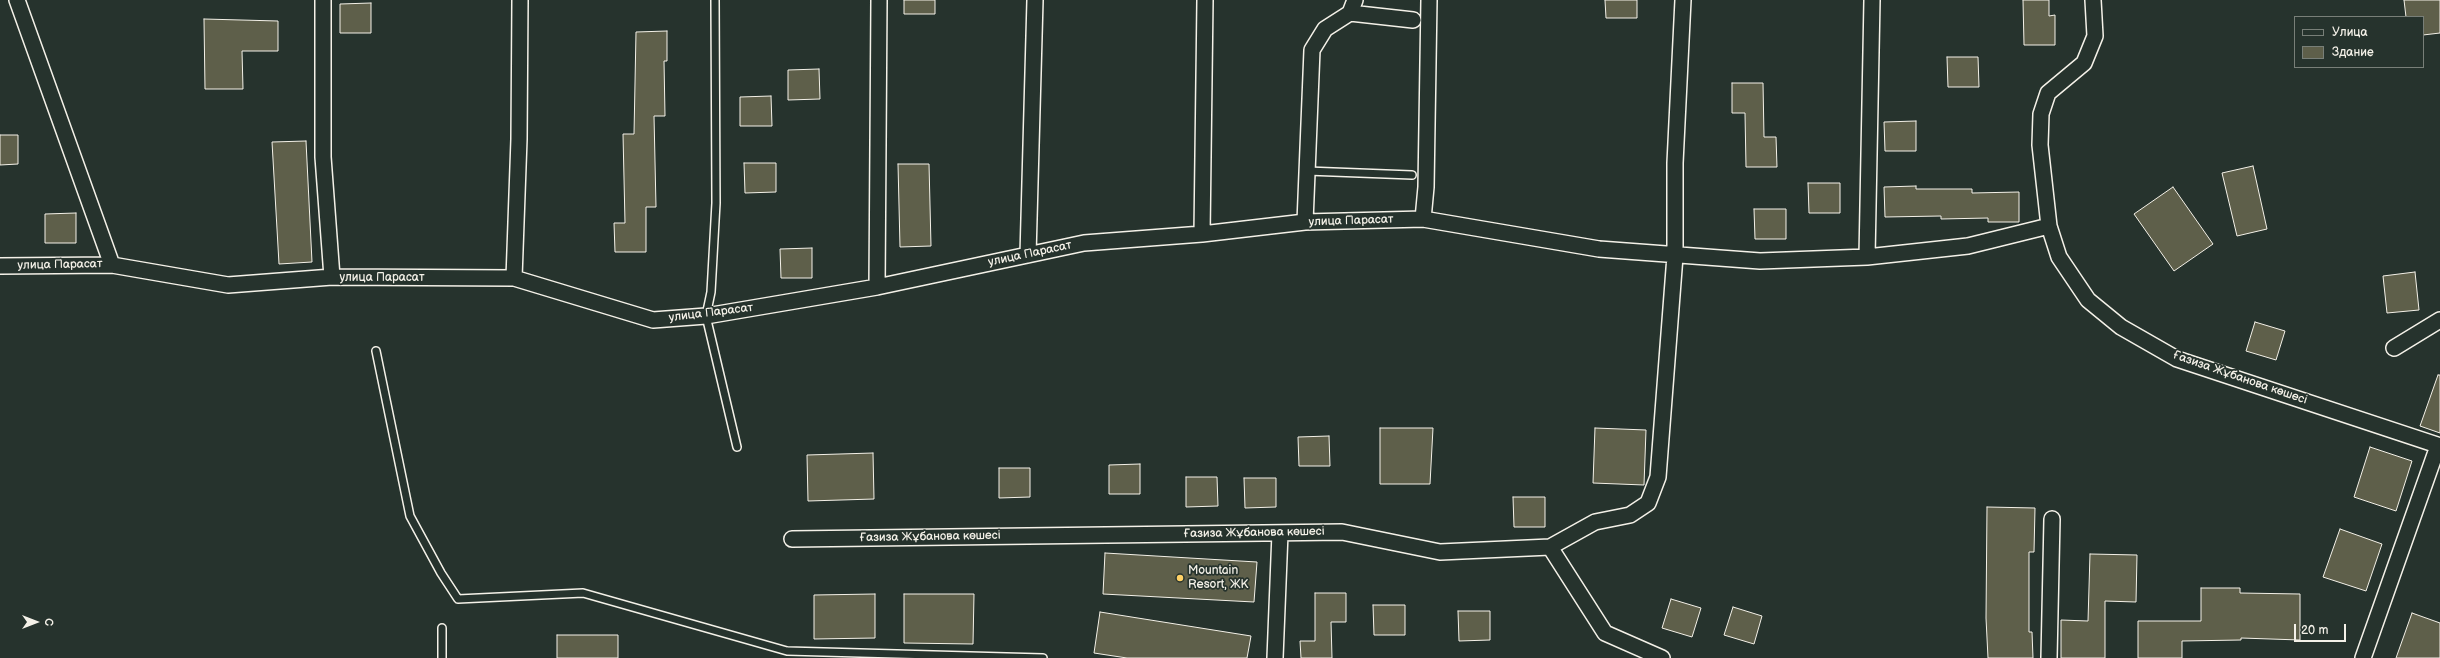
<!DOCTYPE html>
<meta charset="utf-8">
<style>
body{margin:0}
#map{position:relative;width:2440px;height:658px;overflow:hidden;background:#26332d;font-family:"Balsamiq Sans",sans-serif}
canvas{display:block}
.legend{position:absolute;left:2294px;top:16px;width:130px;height:52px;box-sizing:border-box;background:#26332d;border:1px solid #787f78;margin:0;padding:5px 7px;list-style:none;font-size:12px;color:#f4f1e8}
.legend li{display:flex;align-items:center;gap:8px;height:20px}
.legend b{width:20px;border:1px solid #787f78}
.north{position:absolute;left:16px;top:602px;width:40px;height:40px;-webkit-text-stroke:3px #26332d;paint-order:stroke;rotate:90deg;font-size:11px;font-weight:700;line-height:16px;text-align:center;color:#f4f1e8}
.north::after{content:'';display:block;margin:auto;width:14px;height:18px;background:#f4f1e8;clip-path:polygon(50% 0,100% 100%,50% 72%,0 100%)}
.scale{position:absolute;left:2294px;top:624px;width:52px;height:18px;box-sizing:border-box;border:2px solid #f4f1e8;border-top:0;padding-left:5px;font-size:12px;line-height:14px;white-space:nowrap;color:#f4f1e8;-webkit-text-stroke:3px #26332d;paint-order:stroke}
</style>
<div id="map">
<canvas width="2440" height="658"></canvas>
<ul class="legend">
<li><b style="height:5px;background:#26332d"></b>Улица</li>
<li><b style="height:11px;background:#5e5f4a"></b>Здание</li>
</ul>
<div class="north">С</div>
<div class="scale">20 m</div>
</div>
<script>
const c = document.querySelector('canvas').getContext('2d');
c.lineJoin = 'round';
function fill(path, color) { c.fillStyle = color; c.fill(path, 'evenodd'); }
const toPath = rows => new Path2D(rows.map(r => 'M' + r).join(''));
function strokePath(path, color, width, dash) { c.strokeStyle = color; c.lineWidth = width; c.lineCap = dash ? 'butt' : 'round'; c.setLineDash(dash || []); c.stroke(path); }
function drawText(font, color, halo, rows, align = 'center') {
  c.font = font + ' "Balsamiq Sans",sans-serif'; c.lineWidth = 3.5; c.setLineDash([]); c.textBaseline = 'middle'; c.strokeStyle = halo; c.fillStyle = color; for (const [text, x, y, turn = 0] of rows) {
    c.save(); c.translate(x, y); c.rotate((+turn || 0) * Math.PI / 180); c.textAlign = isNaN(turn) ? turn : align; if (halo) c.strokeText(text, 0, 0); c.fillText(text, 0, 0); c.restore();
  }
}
const building = toPath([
 [904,0,935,0,935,14,904,14,904,0],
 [1605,0,1637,0,1637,18,1606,18,1605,0],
 [2023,0,2049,0,2049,16,2055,15,2055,45,2024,45,2023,0],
 [2404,0,2440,0,2440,33,2423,35,2423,17,2406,17,2404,0],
 [371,3,371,33,340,33,340,4,371,3],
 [204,19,278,21,278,51,242,51,243,89,205,89,204,19],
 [667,31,667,61,664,61,665,116,654,116,656,207,646,207,646,252,615,252,614,223,625,223,623,134,634,134,636,32,667,31],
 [1947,57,1978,57,1979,87,1948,87,1947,57],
 [819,69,820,99,788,100,788,70,819,69],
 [1732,83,1763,83,1764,137,1776,137,1777,167,1746,167,1745,113,1732,113,1732,83],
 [771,96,772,126,740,126,740,97,771,96],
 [1916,121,1916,151,1885,151,1884,122,1916,121],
 [0,135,18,135,18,164,0,165,0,135],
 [306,141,312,262,279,264,272,142,306,141],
 [744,163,776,163,776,192,745,193,744,163],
 [898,164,929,164,931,246,900,247,898,164],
 [2253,166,2267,229,2237,236,2222,173,2253,166],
 [1808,183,1840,183,1840,213,1809,213,1808,183],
 [1916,186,1916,189,1972,189,1972,193,2019,192,2019,222,1988,222,1988,218,1941,219,1941,216,1885,217,1884,187,1916,186],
 [2173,187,2213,244,2174,271,2134,214,2173,187],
 [1754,209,1786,209,1786,239,1755,239,1754,209],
 [76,213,76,243,45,243,45,214,76,213],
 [812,248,812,278,781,278,780,249,812,248],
 [2415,272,2419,310,2387,313,2383,276,2415,272],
 [2255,322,2285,331,2276,360,2246,351,2255,322],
 [2438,375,2440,375,2440,433,2420,426,2438,375],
 [1380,428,1433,428,1430,484,1380,484,1380,428],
 [1595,428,1646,430,1644,485,1593,483,1595,428],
 [1329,436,1330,466,1299,466,1298,437,1329,436],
 [2370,447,2412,461,2396,511,2354,497,2370,447],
 [873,453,874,499,808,501,807,455,873,453],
 [1140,464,1140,494,1109,494,1109,465,1140,464],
 [999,468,1030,468,1030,497,999,498,999,468],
 [1186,477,1217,477,1218,506,1186,507,1186,477],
 [1244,478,1276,478,1276,507,1245,508,1244,478],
 [1513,497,1545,497,1545,527,1514,527,1513,497],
 [1987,507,2035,508,2034,552,2029,552,2029,632,2032,632,2033,658,1988,658,1986,618,1987,507],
 [2340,529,2382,544,2366,591,2323,577,2340,529],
 [1105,553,1257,562,1254,602,1103,594,1105,553],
 [2090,554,2137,555,2136,602,2105,601,2105,658,2061,658,2061,620,2088,621,2090,554],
 [2201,588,2240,588,2240,593,2300,594,2300,640,2241,638,2241,640,2182,641,2182,658,2138,658,2138,621,2201,621,2201,588],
 [1315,593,1346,593,1346,622,1331,622,1332,658,1301,658,1300,641,1315,641,1315,593],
 [875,594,875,638,814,639,814,595,875,594],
 [904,594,974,594,973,644,904,643,904,594],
 [1671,599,1701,608,1692,637,1662,628,1671,599],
 [1373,605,1405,605,1405,635,1374,635,1373,605],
 [1733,607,1762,616,1754,644,1724,635,1733,607],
 [1458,611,1490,611,1490,640,1459,641,1458,611],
 [1100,612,1251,636,1247,658,1127,658,1094,653,1100,612],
 [2412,613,2440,623,2440,658,2396,658,2412,613],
 [557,635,618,635,618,658,557,658,557,635]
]);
fill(building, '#5e5f4a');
strokePath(building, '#f4f1e8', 1);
const lane = toPath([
 [715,0,716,203,711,292,706,316,737,447],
 [1307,171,1412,175],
 [376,351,410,516,441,573,458,599,583,593,787,651,1043,658],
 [442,628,442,658]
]);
const street = toPath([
 [17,0,112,265],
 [323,0,323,157,332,277],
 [2093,0,2095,36,2084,63,2048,93,2041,114,2040,145,2049,226,2059,257,2088,300,2121,327,2177,359,2440,446],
 [1350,13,1413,20],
 [1423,219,1426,187,1429,0],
 [1305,222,1312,50,1325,29,1350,13,1355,0],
 [1202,234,1205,0],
 [1028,255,1035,0],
 [1867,257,1872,0],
 [0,266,112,265,228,285,332,277,514,278,653,320,706,316,877,287,1084,243,1202,234,1305,222,1423,219,1599,249,1760,261,1867,257,1968,246,2049,226],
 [514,278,519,139,520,0],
 [877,287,879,0],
 [2394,348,2440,320],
 [792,539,1342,532,1440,552,1550,547,1605,633,1662,658],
 [1550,547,1595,522,1630,515,1648,503,1658,477,1675,256,1675,163,1683,0],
 [1275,658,1280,533],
 [2049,658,2052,519],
 [2363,658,2438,446]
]);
strokePath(lane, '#f4f1e8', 10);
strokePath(street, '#f4f1e8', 18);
strokePath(lane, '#26332d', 7);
strokePath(street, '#26332d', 15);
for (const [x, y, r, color] of [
 [1180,578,4,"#ffd166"]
]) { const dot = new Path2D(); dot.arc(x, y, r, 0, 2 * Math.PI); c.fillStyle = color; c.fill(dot); strokePath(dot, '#26332d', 1.5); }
drawText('12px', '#f4f1e8', '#26332d', [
 ["улица Парасат",1351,221,-2],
 ["улица Парасат",1030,254,-12],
 ["улица Парасат",60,265,-1],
 ["улица Парасат",382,278],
 ["улица Парасат",711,313,-7],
 ["Ғазиза Жұбанова көшесі",2240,378,19],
 ["Ғазиза Жұбанова көшесі",1254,533,-1],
 ["Ғазиза Жұбанова көшесі",930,537,-1]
]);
drawText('12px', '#f4f1e8', '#26332d', [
 ["Mountain",1188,571],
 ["Resort, ЖК",1188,585]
], 'left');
</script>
